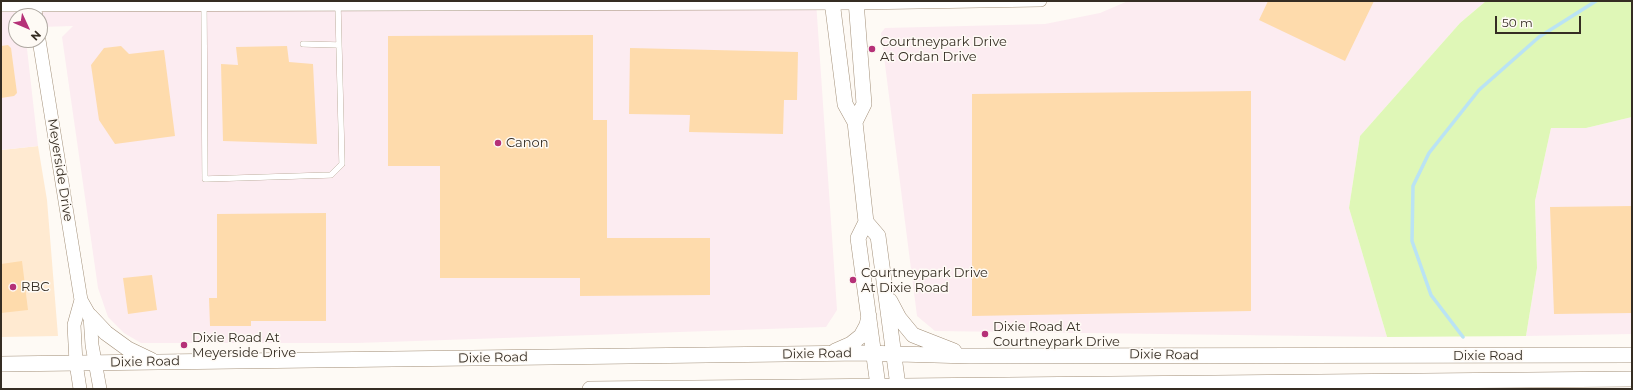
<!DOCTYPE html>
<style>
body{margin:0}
#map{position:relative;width:1633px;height:390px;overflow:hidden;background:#fefaf5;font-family:Montserrat,sans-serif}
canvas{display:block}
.frame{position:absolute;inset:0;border:2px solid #352d23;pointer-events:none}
.north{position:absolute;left:8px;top:8px;width:40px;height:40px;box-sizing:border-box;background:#fefaf5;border:1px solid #aea8a1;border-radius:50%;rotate:134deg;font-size:11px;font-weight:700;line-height:16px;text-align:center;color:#352d23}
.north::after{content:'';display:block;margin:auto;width:14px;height:18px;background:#b53178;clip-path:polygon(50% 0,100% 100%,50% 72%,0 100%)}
.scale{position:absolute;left:1495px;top:16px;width:86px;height:18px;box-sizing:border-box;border:2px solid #352d23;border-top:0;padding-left:5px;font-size:12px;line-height:14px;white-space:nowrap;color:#352d23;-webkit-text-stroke:3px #fefaf5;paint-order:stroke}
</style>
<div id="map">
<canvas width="1633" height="390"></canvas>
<div class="frame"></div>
<div class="north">N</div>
<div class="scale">50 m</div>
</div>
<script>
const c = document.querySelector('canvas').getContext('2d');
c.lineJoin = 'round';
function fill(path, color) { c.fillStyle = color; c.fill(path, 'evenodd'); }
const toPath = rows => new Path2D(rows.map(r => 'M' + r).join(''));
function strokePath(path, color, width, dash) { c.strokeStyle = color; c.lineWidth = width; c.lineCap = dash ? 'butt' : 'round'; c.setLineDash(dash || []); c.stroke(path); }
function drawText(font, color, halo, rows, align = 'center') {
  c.font = font + ' Montserrat,sans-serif'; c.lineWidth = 3; c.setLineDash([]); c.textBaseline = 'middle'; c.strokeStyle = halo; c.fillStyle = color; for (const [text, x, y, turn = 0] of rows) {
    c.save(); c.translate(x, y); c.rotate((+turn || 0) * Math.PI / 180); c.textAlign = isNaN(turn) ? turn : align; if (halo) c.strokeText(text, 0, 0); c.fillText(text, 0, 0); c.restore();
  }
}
fill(toPath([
 [38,146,47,200,58,336,1,337,1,150]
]), '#ffead1');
fill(toPath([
 [1,1,816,1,837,310,826,327,357,343,141,343,124,333,108,317,98,288,62,37,73,26,40,27,40,16,16,16,16,40,26,40,38,146,1,150],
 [1128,1,1486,1,1460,23,1360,136,1349,208,1387,337,935,331,917,316,881,33,885,28,1045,24,1100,13],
 [1632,117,1632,334,1526,336,1537,268,1535,201,1551,128,1586,128]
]), '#fcecf1');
fill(toPath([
 [1486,1,1632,1,1632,117,1586,128,1551,128,1535,201,1537,268,1526,336,1387,337,1349,208,1360,136,1460,23]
]), '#dff7b7');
strokePath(toPath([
 [1463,337,1431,295,1412,241,1413,186,1429,153,1479,90,1539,37,1596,1]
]), '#bae3f4', 3.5);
fill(toPath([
 [1268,1,1374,1,1345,61,1259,20],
 [593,35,593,120,607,120,607,238,710,238,710,295,580,296,580,278,440,278,440,166,388,166,388,36],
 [8,45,11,48,17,93,14,96,1,98,1,46],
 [121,46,129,54,164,50,175,136,115,144,99,120,91,65,104,48],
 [287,46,289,62,313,64,317,144,223,141,221,64,238,65,236,47],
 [630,48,798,52,797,100,784,100,783,134,689,132,690,115,629,114],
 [1251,91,1251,311,972,316,972,94],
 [1632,206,1632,313,1554,314,1550,207],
 [326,213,326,321,251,321,251,326,210,326,209,298,217,298,217,214],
 [22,261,28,310,1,313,1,264],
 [152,275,157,310,128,314,123,278]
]), '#fedbac');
const service = toPath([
 [204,6,205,179,331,175,342,164,338,6],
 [303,44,339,45]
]);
const minor = toPath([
 [1,6,857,4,1041,1]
]);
const tertiary = toPath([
 [33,1,36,16],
 [39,40,81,300,90,316,92,345,100,389],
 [80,389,76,363,74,325,81,300]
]);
const secondary = toPath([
 [832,1,845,104,855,122,866,222,858,238,878,386],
 [855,122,864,104,856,1],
 [866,222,878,236,898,386],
 [890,301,899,318,913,335,954,351],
 [90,316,106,333,128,349,151,360],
 [835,351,851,344,861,336,867,325,869,316],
 [1,364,864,353,969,356,1632,355],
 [590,389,1632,379]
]);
strokePath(service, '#a28f78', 6);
strokePath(minor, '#a28f78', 12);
strokePath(tertiary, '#a28f78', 14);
strokePath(secondary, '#a28f78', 16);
strokePath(service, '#fff', 5.5);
strokePath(minor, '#fff', 11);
strokePath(tertiary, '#fff', 13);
strokePath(secondary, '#fff', 15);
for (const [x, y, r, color] of [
 [872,49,4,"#b53178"],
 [498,143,4,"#b53178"],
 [853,280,4,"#b53178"],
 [13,287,4,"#b53178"],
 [985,334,4,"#b53178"],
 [184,345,4,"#b53178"]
]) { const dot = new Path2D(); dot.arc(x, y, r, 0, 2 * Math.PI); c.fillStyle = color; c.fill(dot); strokePath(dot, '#fefaf5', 1.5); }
drawText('13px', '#352d23', '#fefaf5', [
 ["Courtneypark Drive",880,42],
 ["At Ordan Drive",880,57],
 ["Canon",506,143],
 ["Courtneypark Drive",861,273],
 ["At Dixie Road",861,288],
 ["RBC",21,287],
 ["Dixie Road At",993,327],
 ["Courtneypark Drive",993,342],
 ["Dixie Road At",192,338],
 ["Meyerside Drive",192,353]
], 'left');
drawText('13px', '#352d23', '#fefaf5', [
 ["Meyerside Drive",60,170,81],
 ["Dixie Road",817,354,-1],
 ["Dixie Road",1164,355,1],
 ["Dixie Road",1488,356],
 ["Dixie Road",493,358,-1],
 ["Dixie Road",145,362,-1]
]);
</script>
